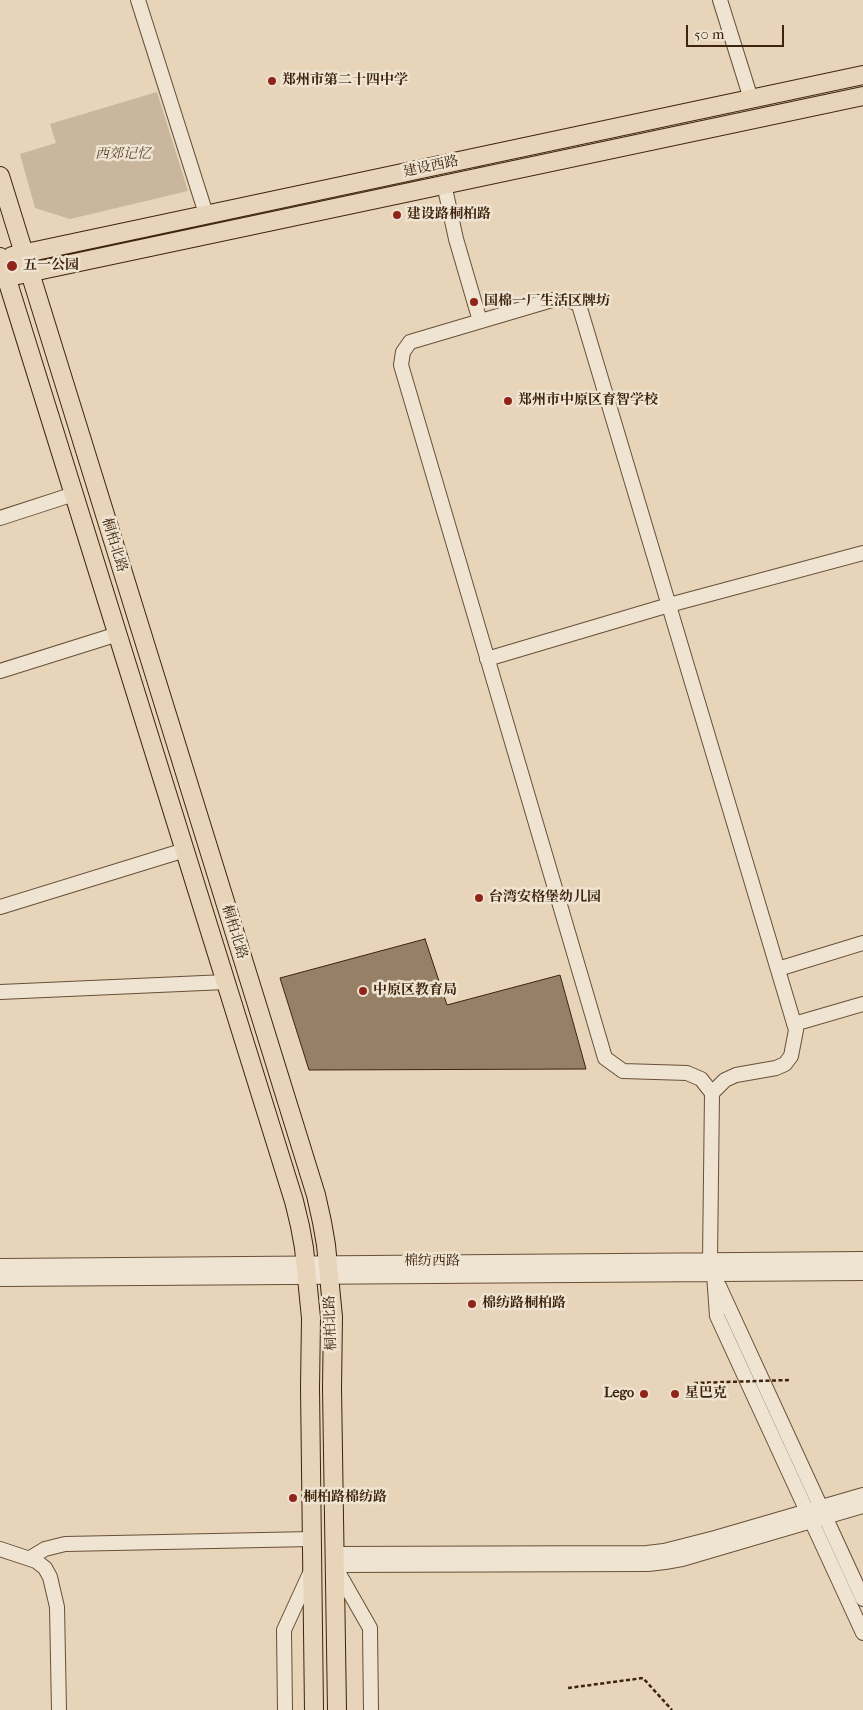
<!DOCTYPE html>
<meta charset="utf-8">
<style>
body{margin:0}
#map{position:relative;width:863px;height:1710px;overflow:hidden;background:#e7d4b9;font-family:"IM FELL French Canon",serif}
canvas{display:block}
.scale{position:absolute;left:686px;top:25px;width:98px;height:22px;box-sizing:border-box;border:2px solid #3e240c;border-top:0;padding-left:6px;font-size:15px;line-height:18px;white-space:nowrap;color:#3e240c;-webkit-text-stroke:4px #efe3d2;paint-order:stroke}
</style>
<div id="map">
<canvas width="863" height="1710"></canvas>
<div class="scale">50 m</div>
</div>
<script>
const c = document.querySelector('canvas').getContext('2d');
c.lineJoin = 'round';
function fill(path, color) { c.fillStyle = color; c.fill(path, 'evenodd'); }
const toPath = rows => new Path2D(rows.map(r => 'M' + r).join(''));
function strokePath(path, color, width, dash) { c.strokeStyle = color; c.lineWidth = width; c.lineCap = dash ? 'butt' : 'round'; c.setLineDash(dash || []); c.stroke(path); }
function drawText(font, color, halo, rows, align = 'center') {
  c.font = font + ' "IM FELL French Canon","Noto Serif SC",serif'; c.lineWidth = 5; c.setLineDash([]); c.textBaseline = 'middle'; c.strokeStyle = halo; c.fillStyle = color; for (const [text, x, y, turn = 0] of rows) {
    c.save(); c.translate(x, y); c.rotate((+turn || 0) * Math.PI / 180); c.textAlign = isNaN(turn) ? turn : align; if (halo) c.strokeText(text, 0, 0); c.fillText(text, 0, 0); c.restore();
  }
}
fill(toPath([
 [157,92,188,191,70,219,35,208,20,154,56,143,50,124]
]), '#cab69c');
const building = toPath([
 [425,939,447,1005,560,975,586,1069,309,1070,280,978,425,939]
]);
fill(building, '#968066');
strokePath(building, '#3e240c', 1);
const minor = toPath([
 [138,0,206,214],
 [720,0,751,99],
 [444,184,456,239,480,321],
 [0,518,74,494],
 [487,659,669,605,863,553],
 [0,671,118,634],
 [0,907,185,850],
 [778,969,863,943],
 [0,992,226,982],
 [794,1024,863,1004],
 [710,1260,712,1093,701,1079,687,1073,623,1071,605,1058,401,365,403,352,410,342,552,300,570,300,579,305,796,1030,791,1056,785,1064,776,1068,736,1075,725,1080,712,1093],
 [0,1266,863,1259],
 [714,1274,717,1316,863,1633],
 [0,1279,863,1273],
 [719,1286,863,1599],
 [0,1549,36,1561,45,1568,50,1577,57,1607,59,1710],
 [334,1554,647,1553,664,1551,715,1538,863,1495],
 [30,1558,45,1549,65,1544,312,1539],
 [285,1710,284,1630,311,1571],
 [371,1710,370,1628,334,1565,648,1564,665,1562,682,1559,863,1506]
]);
const major = toPath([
 [0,176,316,1195,322,1222,326,1245,333,1317,332,1388,337,1710],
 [12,256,863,75],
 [0,257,294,1201,300,1226,304,1248,311,1318,310,1388,314,1710],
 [18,275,863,96]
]);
strokePath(minor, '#685037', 16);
strokePath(major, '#3e240c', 20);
strokePath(toPath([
 [568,1688,643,1678,672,1710]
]), '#3e240c', 2.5, [4, 2.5]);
strokePath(minor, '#efe3d2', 14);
strokePath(major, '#e7d4b9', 18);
strokePath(toPath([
 [694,1383,790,1380]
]), '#3e240c', 2.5, [4, 2.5]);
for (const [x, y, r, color] of [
 [272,81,5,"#8f2418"],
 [397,215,5,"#8f2418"],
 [12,266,6,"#8f2418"],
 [474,302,5,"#8f2418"],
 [508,401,5,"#8f2418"],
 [479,898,5,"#8f2418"],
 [363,991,5,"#8f2418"],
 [472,1304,5,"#8f2418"],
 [644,1394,5,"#8f2418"],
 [675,1394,5,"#8f2418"],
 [293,1498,5,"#8f2418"]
]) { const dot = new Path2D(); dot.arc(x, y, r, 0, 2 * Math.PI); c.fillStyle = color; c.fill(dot); strokePath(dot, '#efe3d2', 2); }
drawText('bold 14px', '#3e240c', '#efe3d2', [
 ["郑州市第二十四中学",282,81],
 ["建设路桐柏路",407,215],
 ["五一公园",23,266],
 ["国棉一厂生活区牌坊",484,302],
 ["郑州市中原区育智学校",518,401],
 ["台湾安格堡幼儿园",489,898],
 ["中原区教育局",373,991],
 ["棉纺路桐柏路",482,1304],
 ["Lego",634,1394,"right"],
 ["星巴克",685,1394],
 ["桐柏路棉纺路",303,1498]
], 'left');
drawText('italic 14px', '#614830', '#efe3d2', [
 ["西郊记忆",123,155]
]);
drawText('14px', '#3e240c', '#efe3d2', [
 ["建设西路",431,167,-12],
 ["桐柏北路",114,545,73],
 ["桐柏北路",234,932,73],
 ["棉纺西路",432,1262],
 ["桐柏北路",331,1323,-92]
]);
</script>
